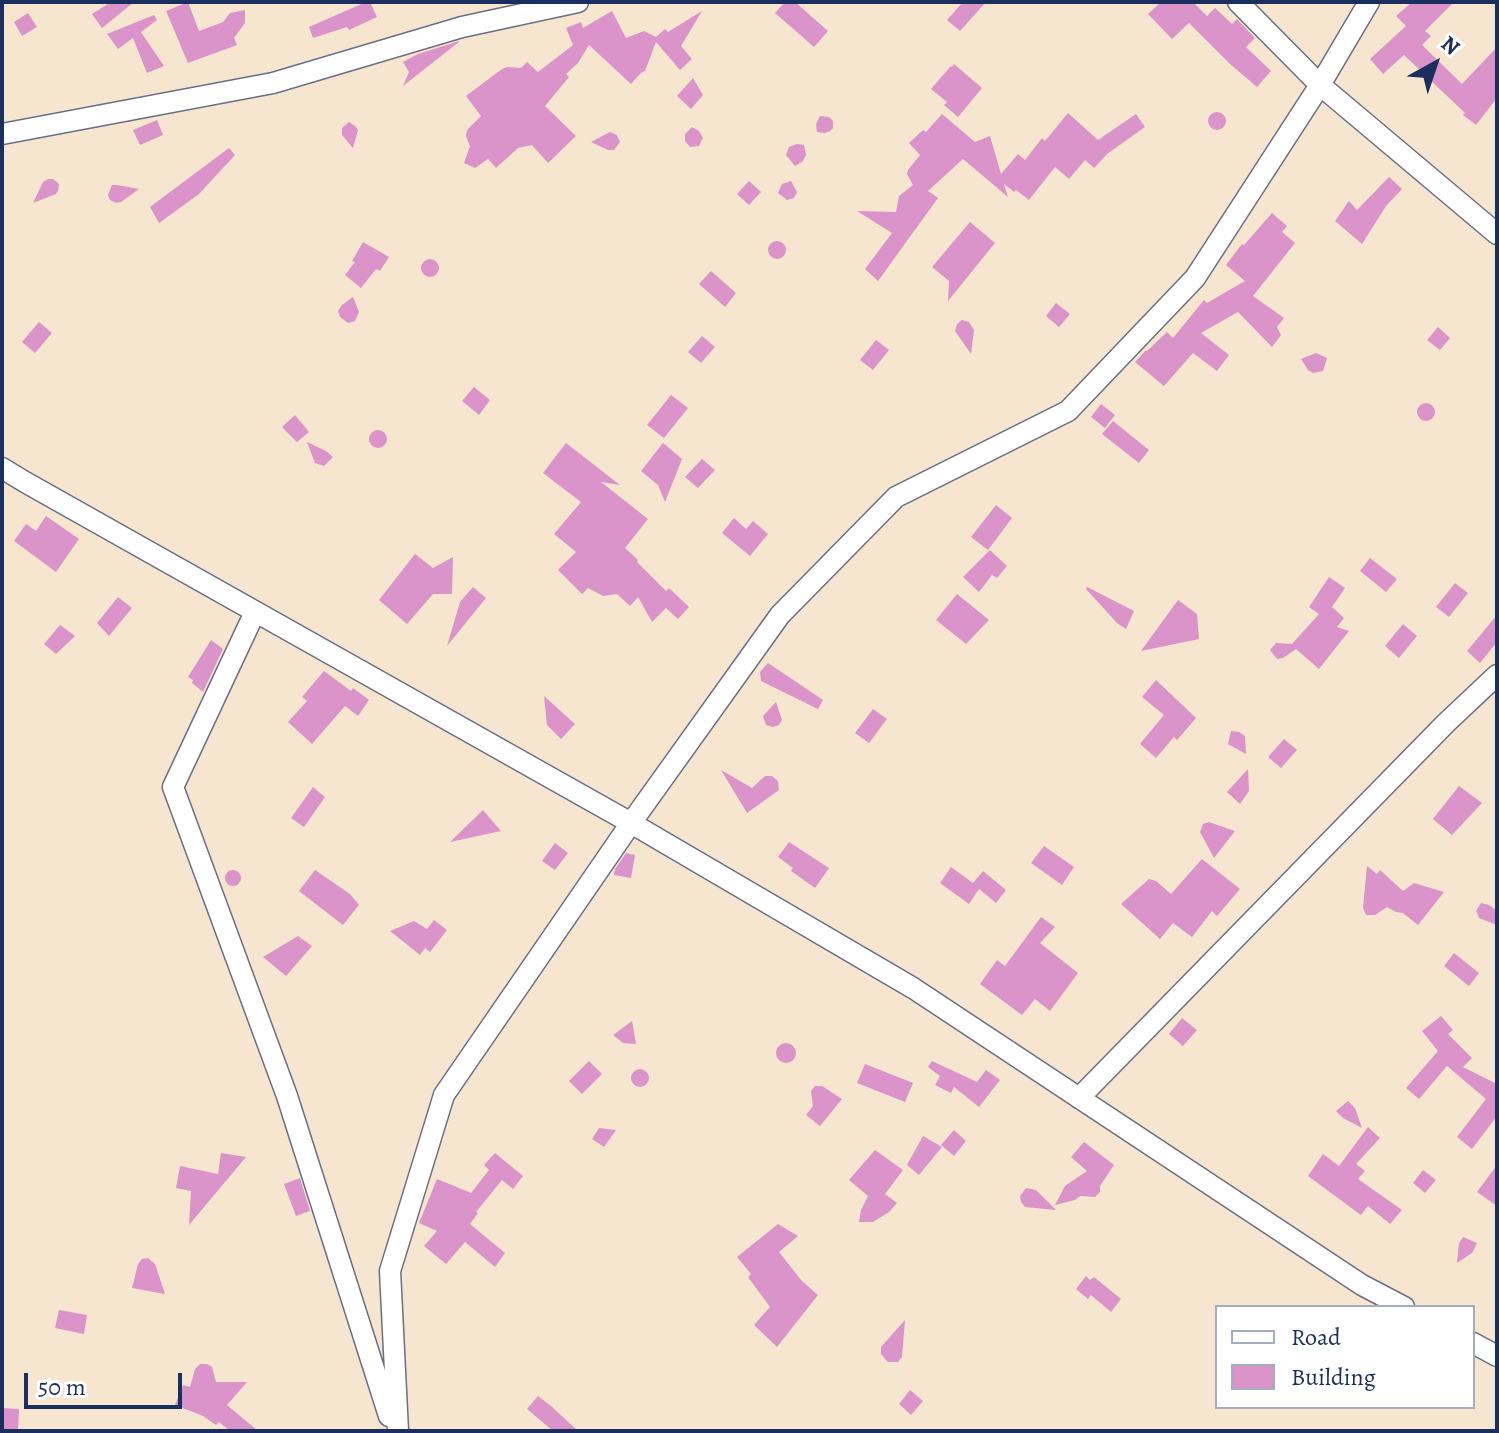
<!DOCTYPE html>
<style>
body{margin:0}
#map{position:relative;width:1499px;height:1433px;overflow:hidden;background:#f6e5cf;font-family:Alegreya,serif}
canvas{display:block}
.frame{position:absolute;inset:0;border:4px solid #1b2f5e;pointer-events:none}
.legend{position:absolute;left:1215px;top:1305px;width:260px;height:104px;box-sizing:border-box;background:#fff;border:2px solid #a4acbf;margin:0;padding:10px 14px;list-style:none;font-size:24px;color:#1b2f5e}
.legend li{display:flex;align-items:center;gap:16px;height:40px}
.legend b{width:40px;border:2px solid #a4acbf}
.north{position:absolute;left:1395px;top:24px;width:80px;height:80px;-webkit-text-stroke:6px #fff;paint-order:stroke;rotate:40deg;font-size:22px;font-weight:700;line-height:32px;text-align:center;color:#1b2f5e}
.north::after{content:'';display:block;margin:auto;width:28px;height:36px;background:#1b2f5e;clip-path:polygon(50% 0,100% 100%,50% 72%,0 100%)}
.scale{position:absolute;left:24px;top:1373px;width:158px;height:36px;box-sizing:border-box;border:4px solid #1b2f5e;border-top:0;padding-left:10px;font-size:24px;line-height:28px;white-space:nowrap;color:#1b2f5e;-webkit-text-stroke:6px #fff;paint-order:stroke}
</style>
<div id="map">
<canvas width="1499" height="1433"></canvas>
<div class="frame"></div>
<ul class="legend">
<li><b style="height:10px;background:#fff"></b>Road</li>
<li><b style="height:22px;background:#da94c9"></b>Building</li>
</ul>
<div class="north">N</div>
<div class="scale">50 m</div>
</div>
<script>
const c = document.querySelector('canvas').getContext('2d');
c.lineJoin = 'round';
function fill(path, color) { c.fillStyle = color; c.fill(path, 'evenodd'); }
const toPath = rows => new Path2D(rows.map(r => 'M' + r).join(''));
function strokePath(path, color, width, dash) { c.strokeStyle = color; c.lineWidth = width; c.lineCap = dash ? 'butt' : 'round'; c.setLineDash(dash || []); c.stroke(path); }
fill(toPath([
 [111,2,134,2,102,28,92,14],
 [188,2,199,31,223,22,230,13,245,10,245,23,234,38,237,45,188,63,166,11],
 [366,2,370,2,377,17,349,30,347,27,313,38,309,27],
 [785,2,795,2,828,31,814,47,775,13],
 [963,2,986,2,960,31,947,20],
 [1161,2,1193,2,1207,16,1215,8,1232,24,1237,19,1255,38,1246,47,1271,71,1257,87,1230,64,1189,23,1172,39,1148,14],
 [1412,2,1454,2,1425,31,1431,36,1422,45,1462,84,1497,47,1497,98,1476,125,1463,115,1465,113,1404,55,1383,74,1370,59,1406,26,1396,16],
 [612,11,626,38,644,31,656,37,665,29,668,32,702,11,681,46,692,59,680,70,656,42,645,71,641,73,631,84,589,45,578,63,566,74,569,77,545,106,576,136,548,163,532,145,518,148,496,168,488,159,475,168,464,163,470,146,466,136,467,130,481,116,466,96,502,69,507,67,521,68,527,62,538,72,573,45,566,28,581,22,583,28],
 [28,13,37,27,22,36,14,22],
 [154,15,157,20,141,32,164,66,147,73,133,38,118,49,107,34],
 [459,41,459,42,403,86,409,72,403,62,418,54],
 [954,64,982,88,958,117,944,105,947,102,931,89,951,66,952,67],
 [693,78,703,95,691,109,677,96],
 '1208 121a9 9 0 1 1 18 0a9 9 0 1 1-18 0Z',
 [1068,113,1098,140,1136,114,1145,127,1107,154,1094,168,1085,160,1069,179,1055,167,1029,200,1016,190,1014,192,1004,184,1008,197,963,159,928,191,938,198,878,281,865,269,892,233,857,211,896,212,899,196,913,185,907,174,908,170,920,155,909,143,923,130,926,132,942,114,975,142,990,136,1001,174,1018,154,1025,160,1042,138,1045,141],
 [820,116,829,117,833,121,833,128,830,131,825,133,817,132,816,124],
 [157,120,163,135,140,145,133,130],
 [349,122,355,126,358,130,353,148,342,135,342,128],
 [692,127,699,131,703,138,699,146,690,147,685,141,685,134],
 [610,132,617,135,620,142,614,150,608,150,591,142],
 [797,144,804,145,806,155,803,161,795,166,786,155,789,147],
 [229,148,235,155,199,194,159,223,150,207],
 [1389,177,1402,189,1386,206,1362,244,1335,221,1349,201,1357,210],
 [48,179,53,179,59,184,58,191,56,194,33,203,43,182],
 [749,181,761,192,749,205,737,194],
 [791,181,797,192,794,198,787,200,778,193,782,184],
 [112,185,117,185,139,189,121,202,116,203,110,200,108,195],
 [1272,213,1287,226,1282,232,1295,243,1253,296,1284,318,1277,327,1281,335,1272,347,1238,312,1201,333,1229,355,1217,371,1193,353,1164,386,1135,362,1146,350,1147,351,1167,332,1173,338,1204,300,1207,303,1245,281,1226,265,1242,244,1244,245],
 [970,222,995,243,948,301,949,281,932,267],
 '768 250a9 9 0 1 1 18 0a9 9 0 1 1-18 0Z',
 [363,242,389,257,380,271,376,269,361,288,345,275,355,262,352,261],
 '421 268a9 9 0 1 1 18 0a9 9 0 1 1-18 0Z',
 [711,271,736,293,725,307,699,284],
 [353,297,359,312,355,321,348,323,340,317,338,311,342,305],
 [1056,303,1070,314,1059,327,1046,316],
 [962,320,969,322,974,330,971,354,955,331,957,324],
 [39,322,52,333,35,353,22,342],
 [1438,327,1450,338,1440,350,1427,340],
 [702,336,715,347,701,363,688,352],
 [876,340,889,350,873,370,860,360],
 [1316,353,1327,358,1323,371,1313,373,1308,370,1301,359],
 [474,387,490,400,479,415,462,401],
 [671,395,688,408,664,438,647,425],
 '1417 412a9 9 0 1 1 18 0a9 9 0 1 1-18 0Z',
 [1101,404,1115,415,1105,428,1091,417],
 [295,415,309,432,297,442,282,427],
 [1113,421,1149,450,1139,463,1102,434],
 '369 439a9 9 0 1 1 18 0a9 9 0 1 1-18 0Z',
 [307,442,326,451,333,457,324,466,315,463],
 [566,443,620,485,601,482,648,519,625,548,638,560,637,562,666,591,669,588,689,607,678,619,666,608,652,622,638,597,630,606,617,594,603,596,588,588,582,594,558,570,576,552,554,534,581,502,543,473],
 [663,443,682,459,665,502,658,485,641,471],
 [702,459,715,470,698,488,685,477],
 [996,505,1012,518,988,550,971,537],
 [46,516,79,539,56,572,14,541,26,524,36,531],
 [734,518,746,529,753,521,768,534,750,556,722,533],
 [990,550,1007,566,997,578,992,575,979,592,963,577],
 [415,554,433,568,453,557,452,594,433,594,407,624,379,600],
 [1370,558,1397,579,1386,592,1360,571],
 [1329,577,1345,588,1332,607,1344,618,1337,627,1349,631,1319,669,1296,649,1283,658,1277,659,1270,650,1276,643,1292,644,1319,614,1309,607],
 [1455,583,1468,593,1449,617,1436,607],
 [473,587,486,598,447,646,460,602],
 [1087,587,1134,611,1126,629,1117,623,1086,589],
 [957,594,989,620,966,644,936,620],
 [118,597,132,608,109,636,97,623],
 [1178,600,1197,614,1199,639,1141,651],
 [1497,615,1497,642,1480,663,1467,651],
 [1403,624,1417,636,1399,658,1385,646],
 [60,625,75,636,56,654,44,644],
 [211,640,223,649,203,692,192,683,193,680,188,677],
 [768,663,823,700,818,709,761,681,760,672],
 [324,671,351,691,353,688,369,700,358,716,345,706,312,744,288,722,307,701,302,697],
 [1156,680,1196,718,1177,740,1174,737,1156,758,1140,744,1164,715,1142,697],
 [544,696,575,724,561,739,547,725],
 [776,702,782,720,779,725,773,727,766,725,763,716],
 [873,709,887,719,869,743,855,733],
 [1231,731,1239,732,1245,736,1246,754,1228,744],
 [1284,739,1297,750,1281,768,1268,757],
 [1248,769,1249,791,1240,804,1227,792],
 [721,770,752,788,765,776,772,776,778,781,779,790,747,813],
 [1459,786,1482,803,1452,835,1433,819],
 [313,787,325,797,304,827,291,818],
 [483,810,501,831,450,842],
 [1209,822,1235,831,1214,858,1200,832,1203,824],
 [789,842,829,868,815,888,791,871,793,868,778,857],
 [555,843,568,853,555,870,542,861],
 [1044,846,1074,867,1062,885,1031,863],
 [626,853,635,855,631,878,614,875,615,869],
 [1202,859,1240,889,1217,916,1212,911,1192,937,1173,923,1160,939,1121,904,1149,879,1156,881,1171,894],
 [1367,866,1377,874,1380,870,1403,891,1414,883,1444,892,1418,925,1403,913,1396,912,1387,907,1375,915,1366,915,1363,908],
 [951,867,973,883,983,871,1006,890,996,903,979,889,969,904,940,883],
 '225 878a8 8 0 1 1 16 0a8 8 0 1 1-16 0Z',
 [315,870,350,894,359,905,343,925,299,891],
 [1481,903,1489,905,1497,911,1497,925,1479,918,1476,911],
 [1041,917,1055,927,1040,943,1078,973,1050,1011,1035,999,1022,1015,980,984,997,960,1005,966],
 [434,920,447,930,430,952,425,948,420,955,390,931,414,921,427,929],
 [298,936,312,946,286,976,263,957],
 [1454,953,1479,973,1469,986,1444,966],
 [1441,1016,1453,1030,1448,1034,1472,1058,1463,1067,1497,1084,1497,1116,1472,1149,1457,1137,1486,1099,1447,1066,1419,1099,1406,1088,1438,1051,1422,1031],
 [1182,1018,1197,1030,1183,1046,1169,1034],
 [632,1021,636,1044,623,1043,613,1035],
 '776 1053a10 10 0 1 1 20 0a10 10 0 1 1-20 0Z',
 [589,1061,602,1074,582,1094,569,1081],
 [932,1061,977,1082,986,1070,1000,1080,979,1107,954,1087,951,1093,935,1085,940,1076,928,1067],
 [865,1064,913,1083,905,1102,857,1083],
 '631 1078a9 9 0 1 1 18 0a9 9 0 1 1-18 0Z',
 [815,1086,822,1086,842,1099,820,1126,806,1115,813,1106,811,1091],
 [1348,1101,1355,1108,1362,1128,1343,1118,1336,1111],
 [1368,1127,1380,1138,1356,1164,1365,1171,1358,1179,1402,1210,1390,1224,1368,1206,1361,1215,1308,1176,1323,1154,1339,1166],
 [599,1128,616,1130,604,1147,592,1139],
 [954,1130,966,1141,954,1156,941,1145],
 [923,1136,942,1147,919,1175,907,1165],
 [1084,1142,1114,1165,1100,1186,1100,1192,1095,1197,1080,1196,1075,1200,1055,1205,1065,1186,1087,1171,1071,1157],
 [875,1150,903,1170,885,1194,897,1203,889,1212,873,1222,859,1222,861,1210,868,1196,849,1180],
 [221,1153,246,1157,189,1225,191,1191,176,1188,180,1166,218,1174],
 [495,1153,523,1176,513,1189,502,1180,476,1212,478,1213,470,1224,505,1253,495,1267,465,1242,446,1264,424,1246,437,1231,419,1223,437,1179,471,1193,489,1170,484,1165],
 [1497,1165,1497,1206,1477,1192],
 [1423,1170,1436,1180,1425,1193,1413,1183],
 [300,1178,310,1211,296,1216,284,1184],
 [1026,1188,1036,1190,1056,1210,1025,1207,1021,1202,1020,1196],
 [778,1224,798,1236,779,1252,801,1280,818,1295,777,1347,754,1325,770,1307,748,1277,751,1274,737,1257],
 [1463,1237,1477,1243,1472,1253,1457,1263,1459,1243],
 [148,1258,155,1264,165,1294,132,1288,138,1264,142,1259],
 [1086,1276,1090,1280,1094,1277,1121,1299,1111,1312,1091,1295,1088,1299,1076,1289],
 [59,1310,87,1315,84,1334,55,1328],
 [905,1320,902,1357,898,1362,888,1362,881,1354,881,1347],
 [200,1364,207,1364,212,1367,216,1382,247,1382,227,1405,258,1431,230,1431,219,1422,216,1425,203,1416,175,1405,183,1385,190,1387,195,1369],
 [910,1390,923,1401,911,1415,899,1404],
 [538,1396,551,1406,578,1431,553,1431,527,1409],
 [2,1408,19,1409,18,1431,2,1431]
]), '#da94c9');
const street = toPath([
 [1238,2,1320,85,1497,234],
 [2,134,273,83,462,27,578,2],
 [2,468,25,482,631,823,913,988,1362,1285,1404,1307],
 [255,612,173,787,287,1096,389,1416],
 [1079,1098,1446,723,1497,675],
 [1473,1343,1497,1356],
 [398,1431,390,1271,444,1095,631,823,780,615,896,497,1068,411,1195,278,1320,85,1369,2]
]);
strokePath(street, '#686f86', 23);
strokePath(street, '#fff', 20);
</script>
